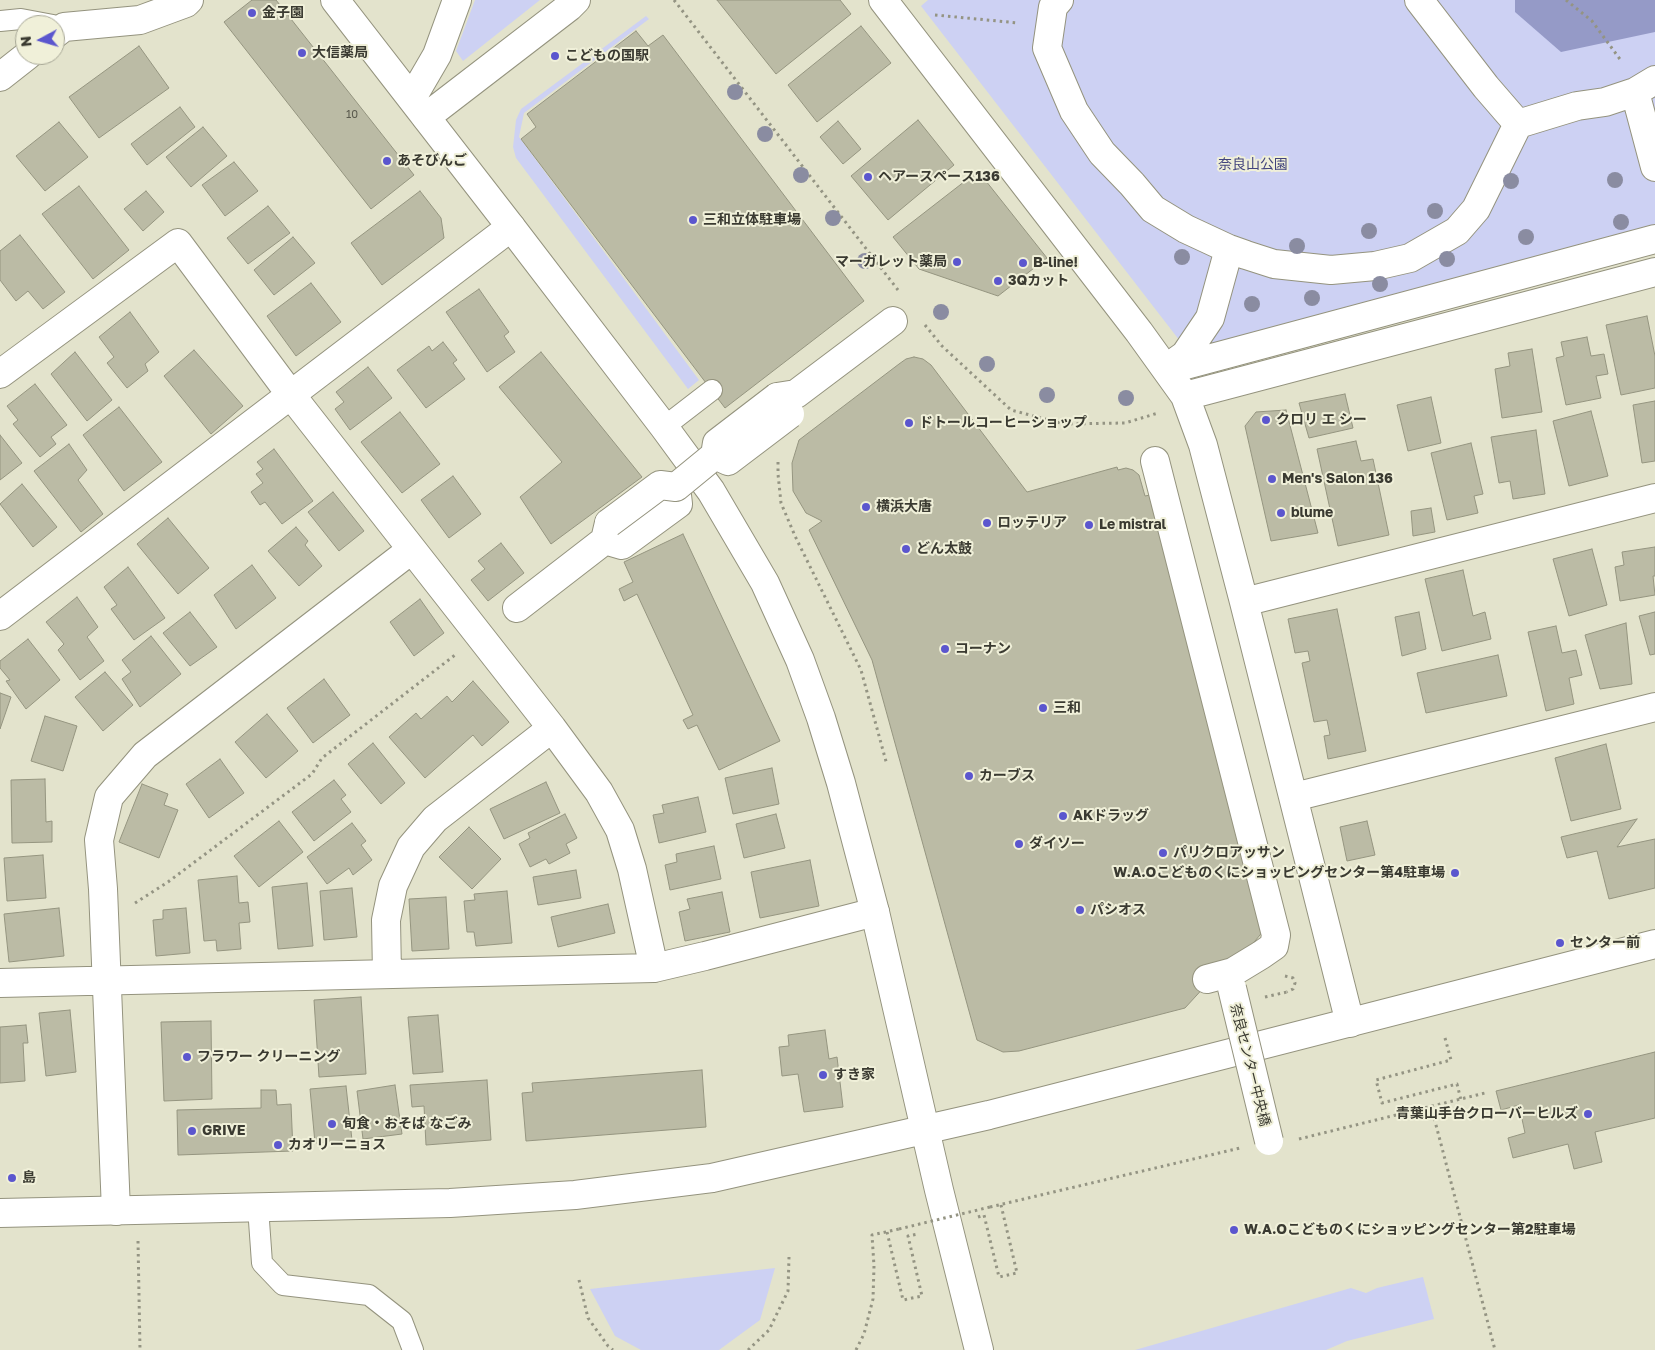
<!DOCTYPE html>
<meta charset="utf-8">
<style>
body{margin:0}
#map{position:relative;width:1655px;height:1350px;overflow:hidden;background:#e3e3cc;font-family:"Golos Text",sans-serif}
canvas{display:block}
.north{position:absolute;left:15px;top:15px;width:50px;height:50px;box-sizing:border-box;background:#f0f0d9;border:1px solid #a7a796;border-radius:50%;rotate:264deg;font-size:14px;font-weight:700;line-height:20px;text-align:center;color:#3a3a31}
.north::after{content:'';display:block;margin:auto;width:18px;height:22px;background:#5b56ce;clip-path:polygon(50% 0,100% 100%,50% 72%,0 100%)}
</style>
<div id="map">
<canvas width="1655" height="1350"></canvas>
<div class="north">N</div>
</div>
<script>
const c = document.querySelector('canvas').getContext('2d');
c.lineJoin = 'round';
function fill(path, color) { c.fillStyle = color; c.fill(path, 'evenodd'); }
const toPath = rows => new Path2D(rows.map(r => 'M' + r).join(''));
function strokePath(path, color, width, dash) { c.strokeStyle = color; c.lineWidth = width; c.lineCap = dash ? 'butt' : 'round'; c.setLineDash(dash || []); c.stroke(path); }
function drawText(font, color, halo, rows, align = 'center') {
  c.font = font + ' "Golos Text","Noto Sans JP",sans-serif'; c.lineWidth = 4; c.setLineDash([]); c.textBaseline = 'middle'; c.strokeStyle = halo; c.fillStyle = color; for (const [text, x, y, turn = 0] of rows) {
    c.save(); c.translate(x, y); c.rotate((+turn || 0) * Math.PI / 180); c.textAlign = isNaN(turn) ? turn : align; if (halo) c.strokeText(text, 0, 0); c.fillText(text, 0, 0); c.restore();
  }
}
fill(toPath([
 [475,0,540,0,463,61,456,51],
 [928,0,1655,0,1655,227,1190,354,921,6],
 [646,16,649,19,524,113,519,137,699,380,688,389,516,158,513,147,516,120,521,109],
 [775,1268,760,1320,719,1350,641,1350,615,1336,590,1289],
 [1423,1277,1434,1319,1347,1341,1326,1350,1135,1350,1351,1288,1366,1293,1377,1288]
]), '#cdd1f3');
fill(toPath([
 [1515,0,1655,0,1655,32,1561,52,1515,12]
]), '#959ac7');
const building = toPath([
 [252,0,276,0,414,175,371,209,224,22,252,0],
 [717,0,840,0,851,14,776,74,717,0],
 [861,26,891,63,817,122,788,85,861,26],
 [636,31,648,46,663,35,864,301,725,408,521,139,536,127,527,114,636,31],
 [139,46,169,88,99,138,69,97,139,46],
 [180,107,195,127,147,165,131,144,180,107],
 [918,120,954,165,888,220,851,176,918,120],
 [838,121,861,149,843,164,820,137,838,121],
 [59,122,88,157,45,191,16,156,59,122],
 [203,127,227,156,191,187,166,157,203,127],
 [234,162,258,191,225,216,202,185,234,162],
 [978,171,1047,258,998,296,919,269,893,237,978,171],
 [79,186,129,250,93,279,42,214,79,186],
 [146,191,164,212,143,231,124,209,146,191],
 [420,191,441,218,444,238,382,285,351,243,420,191],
 [268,206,290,233,248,264,227,238,268,206],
 [20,235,65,292,43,309,28,291,16,301,0,280,0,251,20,235],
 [293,237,315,263,274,295,254,270,293,237],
 [311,283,341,322,296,356,267,316,311,283],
 [479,289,509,332,504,336,515,352,487,372,446,312,479,289],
 [130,312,159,352,145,364,148,371,127,388,107,363,114,357,99,337,130,312],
 [1647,316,1655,356,1655,388,1621,395,1606,325,1647,316],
 [1587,337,1591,356,1604,354,1608,374,1596,376,1601,398,1566,405,1556,358,1564,356,1561,342,1587,337],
 [443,342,457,360,453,363,465,379,426,408,397,370,429,346,432,351,443,342],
 [1532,349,1542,412,1502,418,1495,369,1510,366,1508,353,1532,349],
 [194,350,243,406,211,434,164,376,194,350],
 [75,352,112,400,87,421,51,374,75,352],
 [541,352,642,477,551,544,520,497,562,462,499,387,541,352],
 [914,357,923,359,931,365,1027,492,1117,467,1118,470,1126,468,1133,470,1139,475,1145,496,1150,495,1264,930,1251,946,1207,984,1185,1008,1019,1051,1003,1052,977,1040,872,660,809,530,822,521,806,513,793,491,792,463,799,440,899,364,906,359,914,357],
 [368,367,392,398,350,430,335,409,344,402,336,392,368,367],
 [35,384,67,425,51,437,56,444,40,457,13,424,18,420,7,406,35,384],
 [1345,394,1353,428,1309,438,1299,403,1345,394],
 [1431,397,1441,443,1408,451,1397,405,1431,397],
 [1655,401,1655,461,1642,463,1633,405,1655,401],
 [119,407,162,462,124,491,83,435,119,407],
 [1286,410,1318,533,1271,541,1245,426,1256,412,1286,410],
 [1591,411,1608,476,1569,486,1553,421,1591,411],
 [400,412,440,464,402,493,361,442,400,412],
 [1536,430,1545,494,1513,499,1510,481,1499,483,1491,437,1536,430],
 [0,435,22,463,0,480,0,435],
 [1356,441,1361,461,1373,459,1389,535,1338,546,1317,449,1356,441],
 [1471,443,1483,494,1474,496,1478,513,1447,520,1431,453,1471,443],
 [69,444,87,470,78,480,103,514,81,532,34,471,69,444],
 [274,449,313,501,282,524,265,502,260,505,251,492,263,483,256,474,263,469,257,462,274,449],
 [453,476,481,514,449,538,421,500,453,476],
 [22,484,57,527,33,547,0,504,22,484],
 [333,492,364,531,339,551,308,512,333,492],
 [1431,508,1435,532,1413,536,1411,511,1431,508],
 [168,518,209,568,178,594,137,544,168,518],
 [296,527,308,541,305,545,322,566,299,586,268,551,296,527],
 [683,534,780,741,719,770,697,725,688,729,683,720,693,715,637,594,624,601,619,589,633,582,624,562,683,534],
 [501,543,524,573,488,601,471,580,485,569,478,561,501,543],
 [1655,547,1655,576,1653,576,1655,595,1620,601,1615,567,1624,565,1622,552,1655,547],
 [1592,549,1607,605,1569,616,1553,559,1592,549],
 [252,565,276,598,236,629,214,595,252,565],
 [128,567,165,618,134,640,111,609,117,605,104,587,128,567],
 [1463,570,1473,616,1485,612,1491,639,1442,651,1425,579,1463,570],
 [77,597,98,627,87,637,104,661,80,680,58,650,64,644,46,622,77,597],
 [420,599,444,633,414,656,390,622,420,599],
 [1337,609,1366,751,1328,759,1324,736,1330,735,1327,720,1314,722,1302,663,1310,661,1308,651,1295,653,1288,619,1337,609],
 [190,612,217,647,190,666,163,633,190,612],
 [1419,612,1426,649,1402,656,1395,617,1419,612],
 [1655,612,1655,654,1650,655,1639,616,1655,612],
 [1626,623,1632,684,1600,689,1585,635,1626,623],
 [1556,626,1562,653,1576,650,1582,675,1569,678,1574,704,1546,711,1528,632,1556,626],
 [151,636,181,674,140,707,122,679,131,672,122,660,151,636],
 [28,639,60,680,26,709,6,681,10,680,0,668,0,661,28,639],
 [1498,655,1507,696,1426,713,1417,673,1498,655],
 [105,672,133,705,103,731,75,697,105,672],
 [324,679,350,715,313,743,287,708,324,679],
 [473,681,509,722,482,746,473,735,425,778,389,737,416,713,421,719,447,696,452,702,473,681],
 [0,693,11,697,0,729,0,693],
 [267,714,298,751,266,778,235,742,267,714],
 [45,716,77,726,63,771,31,761,45,716],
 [373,743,405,783,381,804,348,764,373,743],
 [1606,744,1621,809,1571,821,1555,758,1606,744],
 [220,759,244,793,209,818,186,784,220,759],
 [772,768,779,804,733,814,725,778,772,768],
 [45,779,46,822,52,821,52,842,12,843,11,780,45,779],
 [334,780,346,795,341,799,351,812,314,841,292,812,334,780],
 [546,782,560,813,504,839,490,809,546,782],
 [142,784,168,794,164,805,178,810,159,858,119,842,142,784],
 [698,797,706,832,659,843,653,815,664,813,662,805,698,797],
 [565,814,577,838,566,844,570,853,549,864,546,859,530,867,519,844,530,838,528,833,565,814],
 [776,814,785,848,744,858,736,824,776,814],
 [1637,819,1617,847,1655,839,1655,888,1609,899,1597,851,1567,858,1561,837,1637,819],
 [279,821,303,852,259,887,234,856,279,821],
 [1367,821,1375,855,1347,861,1340,827,1367,821],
 [352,823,366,841,361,845,372,860,353,875,349,868,327,884,307,857,352,823],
 [469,827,501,859,472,889,439,857,469,827],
 [714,846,721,879,670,890,665,865,677,862,676,854,714,846],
 [43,855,46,898,7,901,4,858,43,855],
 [810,860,819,906,760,918,751,872,810,860],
 [576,870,581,898,538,905,533,877,576,870],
 [237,876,239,903,248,902,250,922,239,923,241,949,217,951,216,940,204,941,198,880,237,876],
 [307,883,313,946,278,949,272,887,307,883],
 [352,888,357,937,324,940,320,891,352,888],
 [507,891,512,943,476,946,474,932,467,932,464,901,475,900,474,894,507,891],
 [722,892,730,932,685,941,679,912,690,909,687,899,722,892],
 [446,897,449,949,412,951,409,899,446,897],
 [608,904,615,933,558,947,551,917,608,904],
 [59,908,64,956,9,962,4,914,59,908],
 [186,908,190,953,156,956,153,920,163,919,163,910,186,908],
 [361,997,366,1074,319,1077,314,1000,361,997],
 [70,1010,76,1072,46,1076,39,1013,70,1010],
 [438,1015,443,1072,413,1074,408,1017,438,1015],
 [211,1021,212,1099,164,1101,161,1022,211,1021],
 [26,1025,28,1043,23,1043,25,1081,0,1083,0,1027,26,1025],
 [825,1030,829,1059,837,1057,843,1107,804,1112,798,1074,782,1076,779,1047,789,1046,788,1035,825,1030],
 [1655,1052,1655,1118,1595,1132,1602,1162,1574,1169,1568,1144,1513,1158,1508,1138,1525,1133,1519,1105,1501,1110,1496,1091,1655,1052],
 [702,1070,706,1127,526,1141,522,1093,533,1092,532,1083,702,1070],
 [487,1080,491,1140,426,1145,424,1106,412,1107,410,1085,487,1080],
 [395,1085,402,1134,363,1139,357,1091,395,1085],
 [346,1086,352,1140,315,1143,310,1089,346,1086],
 [261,1090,276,1090,277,1105,291,1104,293,1151,178,1155,177,1110,261,1108,261,1090]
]);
fill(building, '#bbbba5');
strokePath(building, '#959580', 1);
const service = toPath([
 [0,21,21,19,53,25],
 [664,427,712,390],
 [258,1207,262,1263,283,1285,369,1295,402,1321,413,1350]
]);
const pedestrian = toPath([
 [1059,0,1053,7,1047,48,1074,111,1102,153,1132,184,1153,209,1186,229,1229,249,1210,318,1185,355,1178,360],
 [1635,92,1655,167],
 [1518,124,1577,106,1605,102,1635,92,1655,80],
 [1229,249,1246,255,1274,264,1331,270,1375,266,1410,258,1457,231,1476,209,1518,124,1486,87,1419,0],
 [1182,366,1655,239],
 [777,397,796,394,893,321],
 [1155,461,1276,935,1274,946,1261,955,1233,972,1207,979],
 [605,540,622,545,678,504,676,487],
 [517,608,605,540,609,523]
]);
const minor = toPath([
 [883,0,1139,332,1185,396,1203,445,1244,602,1350,1023],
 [55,34,64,27,140,20,186,3,189,0],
 [0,77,28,55],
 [412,98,437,55,457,0],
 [426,117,569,7,576,0],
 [0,374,178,243,291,395,552,728,599,792,620,830,632,869,654,968],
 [1185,396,1655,272],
 [1244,602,1655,498],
 [0,616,511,227],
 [1294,797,1655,707],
 [387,974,386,920,393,886,411,847,435,819,552,728],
 [0,983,654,968,705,956,875,912],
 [116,1211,103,889,99,840,109,797,145,755,411,550]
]);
const tertiary = toPath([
 [335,0,511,227,664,427,711,491,765,583,800,660,821,718,841,783,875,912,939,1190,979,1350],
 [0,1213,450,1203,575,1195,712,1178,989,1115,1655,944]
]);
strokePath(service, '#94937e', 22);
strokePath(pedestrian, '#94937e', 30);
strokePath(minor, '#94937e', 30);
strokePath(tertiary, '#94937e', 30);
strokePath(toPath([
 [674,0,898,290],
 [1566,0,1592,21,1622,62],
 [935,15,1018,23],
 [925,325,942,346,1011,410,1064,424,1125,423,1158,413],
 [778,462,778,474,781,503,795,536,861,670,887,765],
 [135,903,168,882,312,774,322,758,455,655],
 [1285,976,1293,978,1295,983,1293,989,1287,992],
 [1445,1038,1451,1060,1376,1080,1382,1103,1457,1084,1461,1100],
 [1431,1106,1495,1350],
 [1299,1139,1485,1093],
 [990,1207,1240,1148],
 [978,1217,984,1215,999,1277,1017,1273,1001,1205],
 [887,1232,903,1300,922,1296,908,1236,918,1234],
 [138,1241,140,1350],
 [579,1280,588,1318,608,1346,613,1350],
 [748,1350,769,1330,788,1291,789,1257],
 [856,1350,864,1334,873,1299,874,1266,872,1235,899,1229]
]), '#949483', 3, [2.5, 4]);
strokePath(service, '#fff', 20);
strokePath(pedestrian, '#fff', 28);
strokePath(minor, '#fff', 28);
strokePath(tertiary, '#fff', 28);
const pedestrianBridge = toPath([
 [715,455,728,461,790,414],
 [609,523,660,485,676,487,715,455,717,443,777,397],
 [1232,988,1269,1141]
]);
strokePath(pedestrianBridge, '#94937e', 30, []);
strokePath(toPath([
 [1265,997,1287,992],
 [899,1229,990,1207]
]), '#949483', 3, [2.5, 4]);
strokePath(pedestrianBridge, '#fff', 28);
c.fillStyle = '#8a8ca1';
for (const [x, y] of [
 [735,92],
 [765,134],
 [801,175],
 [1615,180],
 [1511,181],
 [1435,211],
 [833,218],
 [1621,222],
 [1369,231],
 [1526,237],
 [1297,246],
 [1182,257],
 [1447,259],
 [865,261],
 [1380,284],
 [1312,298],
 [1252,304],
 [941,312],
 [987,364],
 [1047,395],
 [1126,398]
]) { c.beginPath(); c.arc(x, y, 8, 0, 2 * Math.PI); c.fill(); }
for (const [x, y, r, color] of [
 [252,13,5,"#5b56ce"],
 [302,53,5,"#5b56ce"],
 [555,56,5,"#5b56ce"],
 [387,161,5,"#5b56ce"],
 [868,177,5,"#5b56ce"],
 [693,220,5,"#5b56ce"],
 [957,262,5,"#5b56ce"],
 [1023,263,5,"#5b56ce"],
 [998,281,5,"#5b56ce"],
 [1266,420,5,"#5b56ce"],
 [909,423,5,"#5b56ce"],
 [1272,479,5,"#5b56ce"],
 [866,507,5,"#5b56ce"],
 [1281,513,5,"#5b56ce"],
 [987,523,5,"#5b56ce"],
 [1089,525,5,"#5b56ce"],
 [906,549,5,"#5b56ce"],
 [945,649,5,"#5b56ce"],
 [1043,708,5,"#5b56ce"],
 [969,776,5,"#5b56ce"],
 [1063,816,5,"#5b56ce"],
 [1019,844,5,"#5b56ce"],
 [1163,853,5,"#5b56ce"],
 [1455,873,5,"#5b56ce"],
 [1080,910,5,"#5b56ce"],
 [1560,943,5,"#5b56ce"],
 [187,1057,5,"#5b56ce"],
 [823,1075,5,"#5b56ce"],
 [1588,1114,5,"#5b56ce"],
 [332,1124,5,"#5b56ce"],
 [192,1131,5,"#5b56ce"],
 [278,1145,5,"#5b56ce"],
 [12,1178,5,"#5b56ce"],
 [1234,1230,5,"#5b56ce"]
]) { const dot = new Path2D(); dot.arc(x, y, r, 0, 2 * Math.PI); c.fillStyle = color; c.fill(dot); strokePath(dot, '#f0f0d9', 2); }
drawText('11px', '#5a5a4e', null, [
 ["10",352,115]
]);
drawText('bold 14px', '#3a3a31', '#f0f0d9', [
 ["金子園",262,13],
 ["大信薬局",312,53],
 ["こどもの国駅",565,56],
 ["あそびんご",397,161],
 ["ヘアースペース136",878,177],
 ["三和立体駐車場",703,220],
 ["マーガレット薬局",947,262,"right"],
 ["B-line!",1033,263],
 ["3Qカット",1008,281],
 ["クロリ エ シー",1276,420],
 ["ドトールコーヒーショップ",919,423],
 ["Men's Salon 136",1282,479],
 ["横浜大唐",876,507],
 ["blume",1291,513],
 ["ロッテリア",997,523],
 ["Le mistral",1099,525],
 ["どん太鼓",916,549],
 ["コーナン",955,649],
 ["三和",1053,708],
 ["カーブス",979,776],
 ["AKドラッグ",1073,816],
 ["ダイソー",1029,844],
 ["パリクロアッサン",1173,853],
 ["W.A.Oこどものくにショッピングセンター第4駐車場",1445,873,"right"],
 ["パシオス",1090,910],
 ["センター前",1570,943],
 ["フラワー クリーニング",197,1057],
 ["すき家",833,1075],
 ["青葉山手台クローバーヒルズ",1578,1114,"right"],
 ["旬食・おそば なごみ",342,1124],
 ["GRIVE",202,1131],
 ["カオリーニョス",288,1145],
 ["島",22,1178],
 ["W.A.Oこどものくにショッピングセンター第2駐車場",1244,1230]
], 'left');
drawText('14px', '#42447e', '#f0f0d9', [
 ["奈良山公園",1253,165]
]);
drawText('14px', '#3a3a31', '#f0f0d9', [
 ["奈良センター中央橋",1250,1065,76]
]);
</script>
